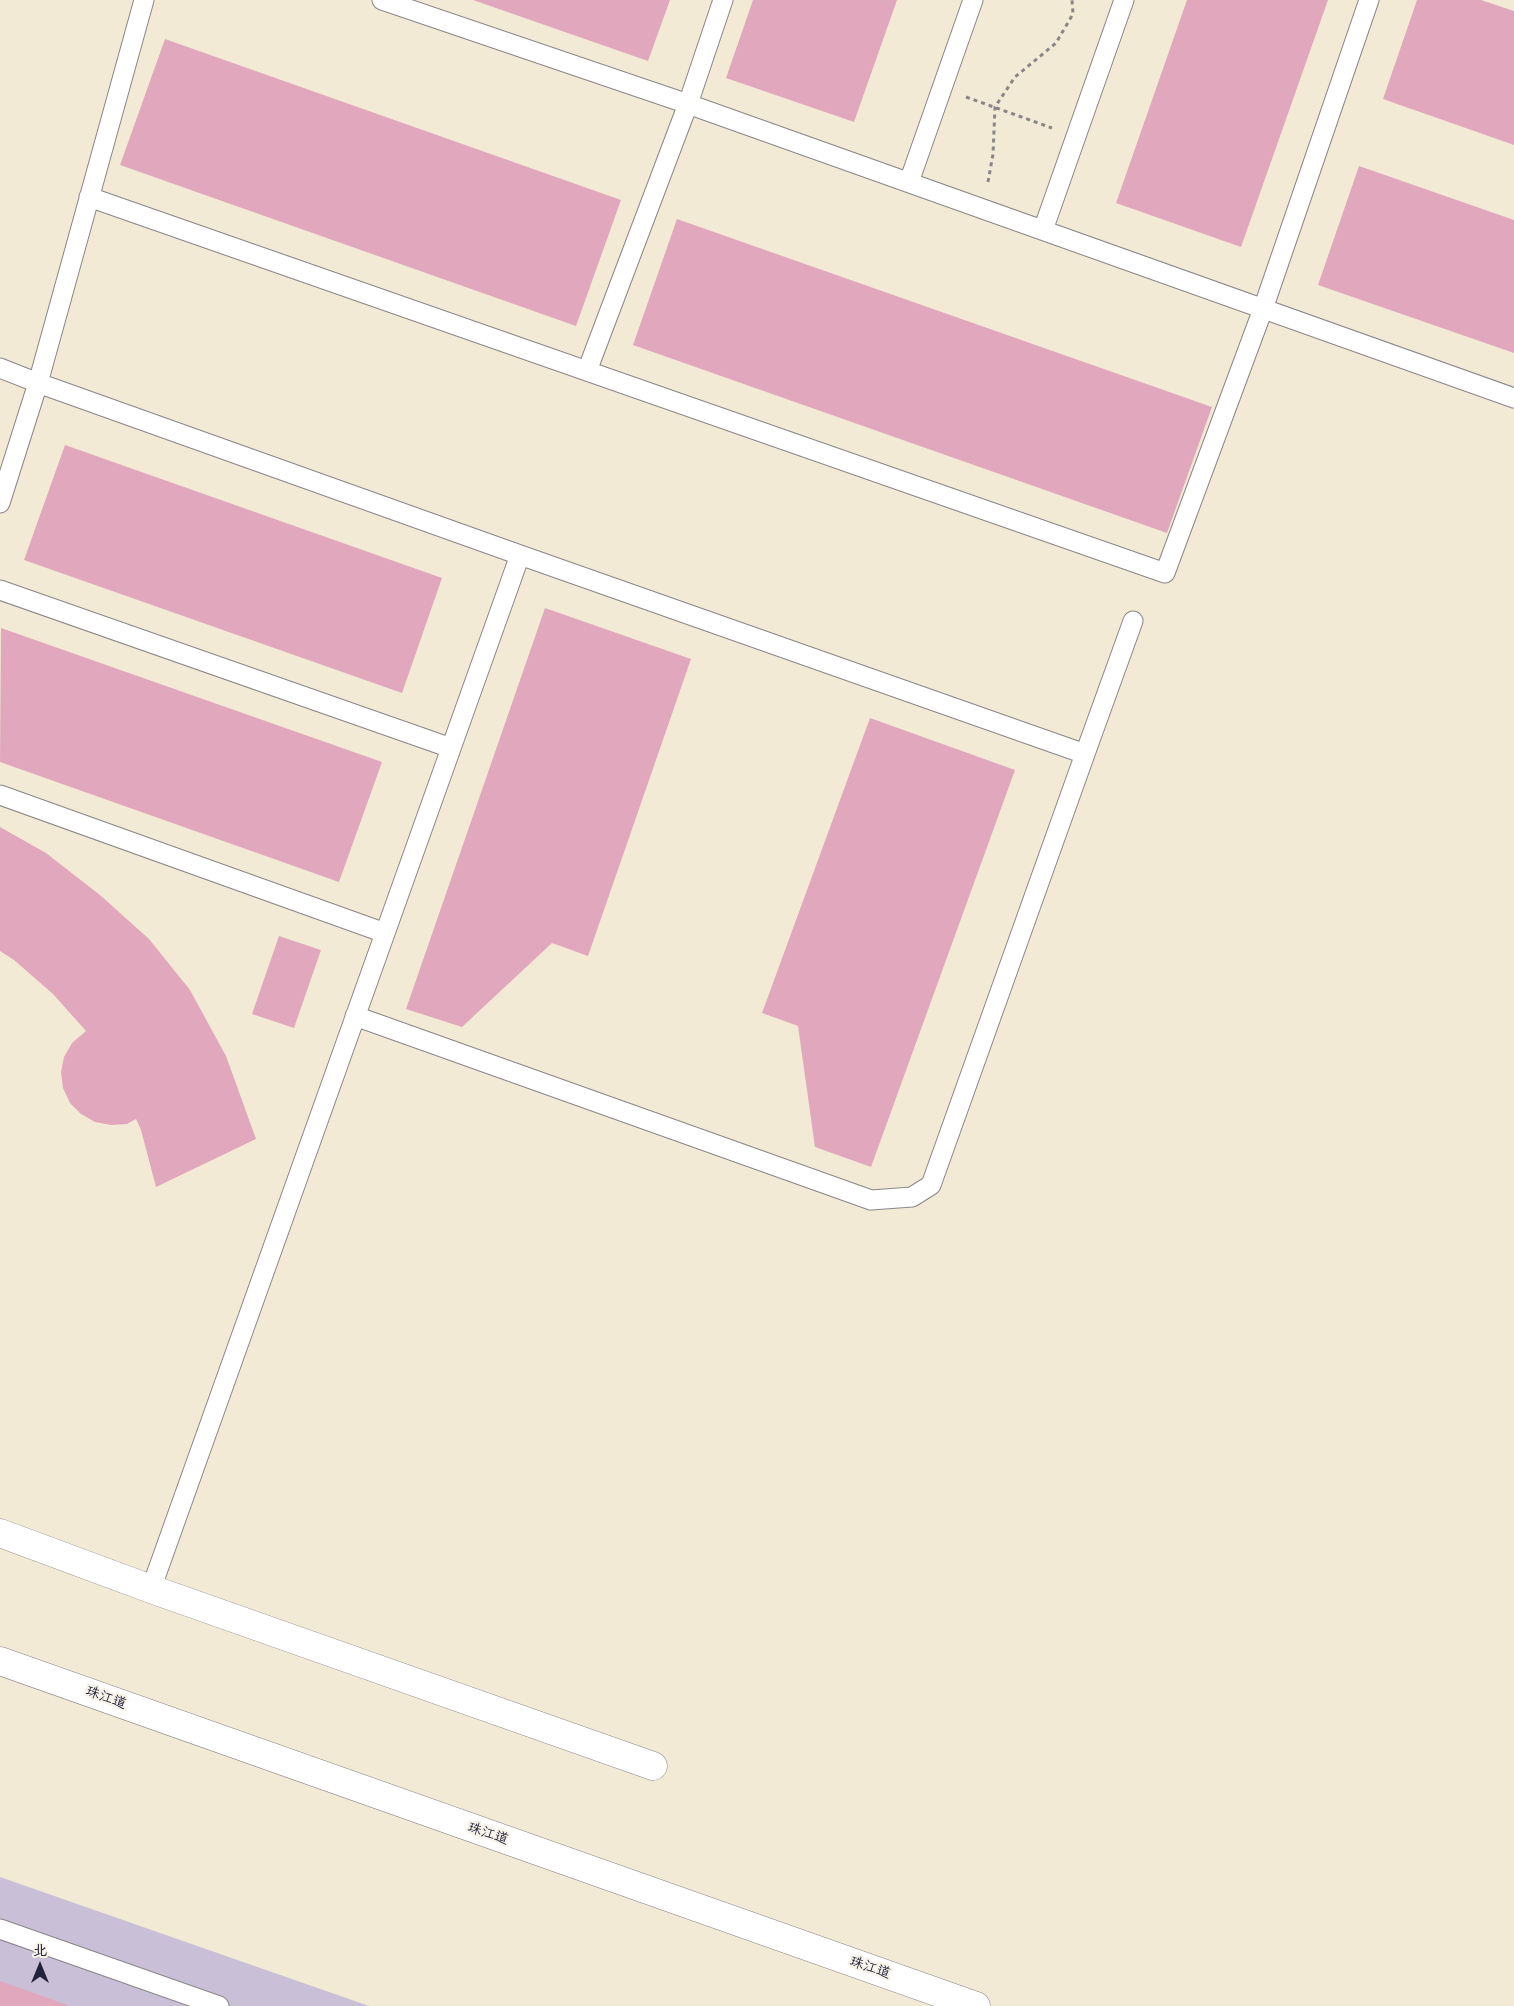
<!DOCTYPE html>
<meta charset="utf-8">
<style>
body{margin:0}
#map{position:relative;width:1514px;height:2006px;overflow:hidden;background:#f2ead5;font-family:"Balsamiq Sans","LXGW WenKai TC",sans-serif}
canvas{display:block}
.north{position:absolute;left:15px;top:1941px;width:50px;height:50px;-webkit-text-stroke:4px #f7f3e8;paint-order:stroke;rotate:0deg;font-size:14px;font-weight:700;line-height:20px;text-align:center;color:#22223b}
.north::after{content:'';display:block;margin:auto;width:18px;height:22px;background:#22223b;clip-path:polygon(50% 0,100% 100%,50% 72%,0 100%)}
</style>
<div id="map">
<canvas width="1514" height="2006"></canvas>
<div class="north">北</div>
</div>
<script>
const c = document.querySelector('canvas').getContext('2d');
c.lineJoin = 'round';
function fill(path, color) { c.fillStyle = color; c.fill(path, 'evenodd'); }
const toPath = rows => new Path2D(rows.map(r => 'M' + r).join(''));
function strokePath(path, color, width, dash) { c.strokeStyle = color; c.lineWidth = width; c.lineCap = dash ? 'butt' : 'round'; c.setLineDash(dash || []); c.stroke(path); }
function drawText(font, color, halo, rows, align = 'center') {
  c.font = font + ' "Balsamiq Sans","LXGW WenKai TC",sans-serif'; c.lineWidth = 4.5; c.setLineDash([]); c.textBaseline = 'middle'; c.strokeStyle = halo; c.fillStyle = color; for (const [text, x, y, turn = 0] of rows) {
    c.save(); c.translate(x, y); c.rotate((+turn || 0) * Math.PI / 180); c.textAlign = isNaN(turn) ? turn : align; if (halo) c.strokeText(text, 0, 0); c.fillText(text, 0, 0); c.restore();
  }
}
fill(toPath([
 [0,1877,369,2006,0,2006]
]), '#c9bfd7');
fill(toPath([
 [473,0,670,0,648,61],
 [753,0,897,0,854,122,726,78],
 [1187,0,1328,0,1241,247,1116,203],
 [1417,0,1481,0,1514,11,1514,145,1383,99],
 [165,39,621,200,576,326,120,165],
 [1359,166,1514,220,1514,353,1318,285],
 [677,219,1212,407,1167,533,633,345],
 [65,445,442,578,402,693,24,560],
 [545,608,691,659,588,956,552,943,462,1027,406,1009],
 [1,628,382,762,339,882,0,762],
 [870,718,1015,770,871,1167,815,1147,798,1026,762,1013],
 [0,827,46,853,100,895,149,939,190,990,226,1056,256,1139,156,1187,141,1130,136,1119,127,1124,111,1125,95,1122,81,1114,70,1103,63,1088,61,1072,64,1057,72,1043,86,1031,53,994,14,960,0,951],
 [279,936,321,950,294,1028,252,1014],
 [0,1981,70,2006,0,2006]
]), '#e1a8bd');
const lane = toPath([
 [382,0,688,104,723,0],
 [909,182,973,0],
 [89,197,1165,573,1263,309,1369,0],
 [1043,230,1124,0],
 [0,368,38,383,520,555,1085,754,931,1185,912,1197,871,1200,355,1016],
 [587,371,688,104,1514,398],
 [0,503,38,383,144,0],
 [0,590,451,748],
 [1085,754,1133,621],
 [0,795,385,933],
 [151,1589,520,555],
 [0,1929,219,2006]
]);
const primary = toPath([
 [0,1533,151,1589,653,1766],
 [0,1661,976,2006]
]);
strokePath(lane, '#8a8688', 21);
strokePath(primary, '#8a8688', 29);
strokePath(toPath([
 [966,97,1052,128],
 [988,182,993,154,995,107,1015,77,1056,43,1073,14,1072,0]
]), '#8a8688', 3, [4, 4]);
strokePath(lane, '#fff', 19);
strokePath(primary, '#fff', 28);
drawText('14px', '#22223b', '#f7f3e8', [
 ["珠江道",106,1698,20],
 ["珠江道",488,1834,19],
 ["珠江道",870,1968,19]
]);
</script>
